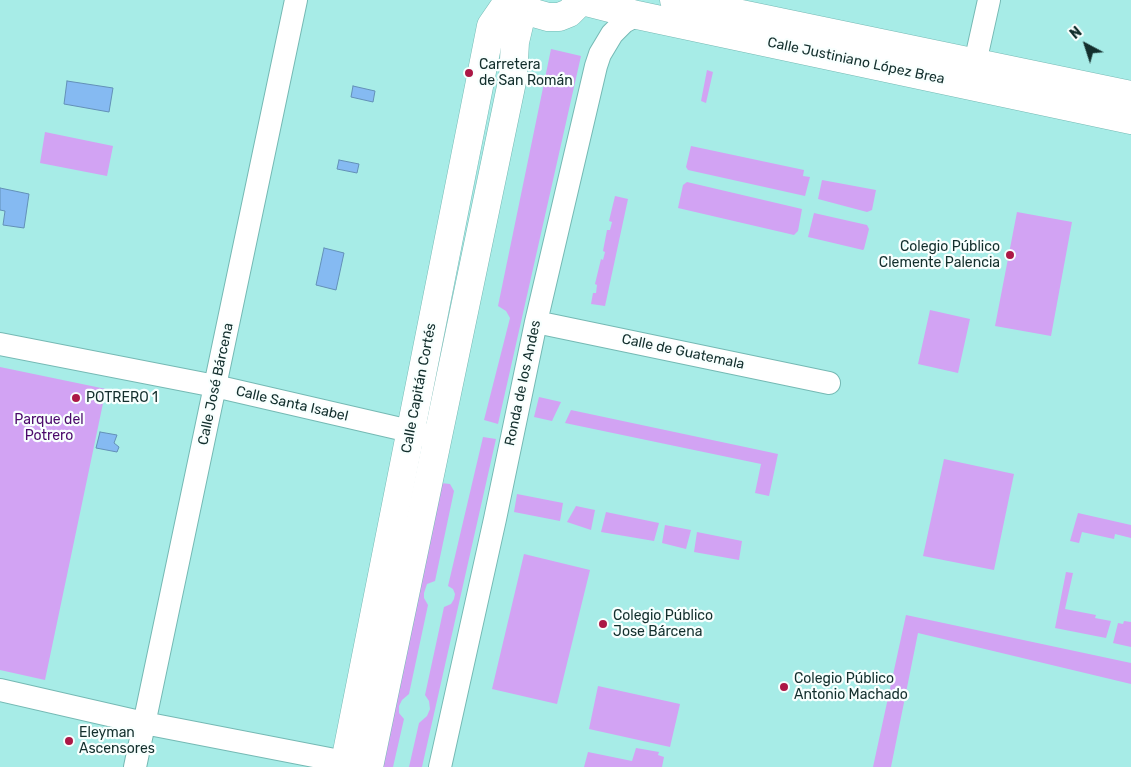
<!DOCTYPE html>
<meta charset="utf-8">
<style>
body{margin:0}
#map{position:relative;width:1131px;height:767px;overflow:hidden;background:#a7ece7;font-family:Rubik,sans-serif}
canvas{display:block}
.north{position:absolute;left:1061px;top:20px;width:50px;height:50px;-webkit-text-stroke:4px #f8fffe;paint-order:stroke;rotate:320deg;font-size:14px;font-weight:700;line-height:20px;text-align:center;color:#132f2d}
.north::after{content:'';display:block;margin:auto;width:18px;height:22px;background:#132f2d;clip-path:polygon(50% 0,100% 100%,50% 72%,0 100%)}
</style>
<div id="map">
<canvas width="1131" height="767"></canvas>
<div class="north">N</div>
</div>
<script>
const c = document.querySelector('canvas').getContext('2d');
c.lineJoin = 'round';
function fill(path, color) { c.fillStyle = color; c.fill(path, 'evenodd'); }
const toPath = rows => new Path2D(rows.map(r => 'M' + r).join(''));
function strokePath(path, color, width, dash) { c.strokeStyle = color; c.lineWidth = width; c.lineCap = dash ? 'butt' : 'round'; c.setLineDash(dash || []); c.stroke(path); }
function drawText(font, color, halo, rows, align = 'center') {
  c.font = font + ' Rubik,sans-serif'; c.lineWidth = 4.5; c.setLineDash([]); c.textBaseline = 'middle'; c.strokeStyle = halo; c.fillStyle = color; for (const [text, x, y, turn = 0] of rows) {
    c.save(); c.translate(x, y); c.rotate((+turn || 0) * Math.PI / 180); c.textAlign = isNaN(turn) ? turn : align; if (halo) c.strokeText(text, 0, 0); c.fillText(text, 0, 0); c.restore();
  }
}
fill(toPath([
 [551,49,581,56,498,424,484,420,510,318,506,311,498,306],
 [707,70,713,72,706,103,701,101],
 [45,132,113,146,107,176,40,163],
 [691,146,804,170,803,176,810,177,805,196,688,170,686,167],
 [822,180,876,190,872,210,867,212,818,199],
 [687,182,802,209,798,231,794,235,678,208,683,185],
 [615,196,628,199,605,306,591,304,593,293,596,293,597,285,595,284,601,259,603,260,605,252,603,251,607,230,610,230,612,222,609,221],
 [1017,212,1072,222,1051,336,995,326],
 [814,213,867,225,869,229,864,249,863,250,808,237],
 [930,310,970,319,958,373,918,364],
 [0,367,106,389,45,680,0,670],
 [539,397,561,402,552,421,534,417],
 [571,410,778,454,769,496,755,493,761,464,565,423],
 [483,437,496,439,422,767,409,767,419,723,427,716,430,709,429,701,425,695,444,607,451,604,454,599,455,594,453,589,448,586],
 [944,459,1014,474,994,570,923,556],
 [441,483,450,484,454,491,435,581,427,584,424,593,424,598,428,605,409,694,402,700,399,706,399,713,404,719,393,767,382,767],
 [517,494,563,503,560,521,514,512],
 [576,506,595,510,591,530,567,522],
 [606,512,659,523,654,541,601,532],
 [1078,513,1131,525,1131,538,1115,534,1114,539,1082,532,1079,543,1070,541],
 [665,525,691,530,686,549,662,543],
 [697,532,742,541,739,560,694,552],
 [524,554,590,570,557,704,492,689],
 [1066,572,1073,573,1065,609,1096,615,1095,618,1111,621,1106,638,1055,628],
 [906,615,1131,663,1131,684,918,633,891,767,873,767],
 [1124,621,1131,622,1131,647,1113,643,1118,623,1123,624],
 [598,686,680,704,670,747,589,729],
 [636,748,659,752,658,755,664,757,662,767,584,767,588,752,632,761]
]), '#d2a3f3');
const water = toPath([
 [67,81,113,88,109,112,64,104,67,81],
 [353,86,375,91,373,102,351,97,353,86],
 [339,160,359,164,357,173,337,169,339,160],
 [0,188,29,194,24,228,3,225,5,211,0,210,0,188],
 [324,248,344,253,336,290,316,285,324,248],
 [100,432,117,435,114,443,119,447,117,452,96,448,100,432]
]);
fill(water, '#85baf2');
strokePath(water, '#6390b7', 1);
const minor = toPath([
 [975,63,989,0],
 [536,322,829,383],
 [0,344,215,386,427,435],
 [0,690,144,723,345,762],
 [135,767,296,0],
 [440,767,495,519,536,322,596,66,600,54,612,34,624,22,637,15]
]);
const tertiary = toPath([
 [674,0,1131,95],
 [582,1,637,15,1131,120],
 [367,767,345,762,491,26,504,7,515,0]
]);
const secondary = toPath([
 [521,0,529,9,534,13,548,17,559,17,569,13,582,0],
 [369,767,513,77,515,42,524,4]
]);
strokePath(minor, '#75b9b4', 24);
strokePath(tertiary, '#75b9b4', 29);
strokePath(secondary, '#75b9b4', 29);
strokePath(minor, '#fff', 22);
strokePath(tertiary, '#fff', 28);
strokePath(secondary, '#fff', 28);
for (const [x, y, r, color] of [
 [469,73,5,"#ac1846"],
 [1010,255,5,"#ac1846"],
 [76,398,5,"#ac1846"],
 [603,624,5,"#ac1846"],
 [784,687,5,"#ac1846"],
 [69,741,5,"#ac1846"]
]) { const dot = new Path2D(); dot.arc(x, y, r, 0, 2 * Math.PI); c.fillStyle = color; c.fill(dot); strokePath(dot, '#f8fffe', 2); }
drawText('14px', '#132f2d', '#f8fffe', [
 ["Calle Justiniano López Brea",856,61,12],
 ["Calle de Guatemala",683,352,12],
 ["Ronda de los Andes",523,383,-78],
 ["Calle José Bárcena",216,384,-78],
 ["Calle Capitán Cortés",419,388,-79],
 ["Calle Santa Isabel",292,404,13]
]);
drawText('14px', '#132f2d', '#f8fffe', [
 ["Carretera",479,65],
 ["de San Román",479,81],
 ["Colegio Público",1000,247,"right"],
 ["Clemente Palencia",1000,263,"right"],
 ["POTRERO 1",86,398],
 ["Colegio Público",613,616],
 ["Jose Bárcena",613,632],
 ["Colegio Público",794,679],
 ["Antonio Machado",794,695],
 ["Eleyman",79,733],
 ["Ascensores",79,749]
], 'left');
drawText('14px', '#4b096b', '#f8fffe', [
 ["Parque del",49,420],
 ["Potrero",49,436]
]);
</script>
